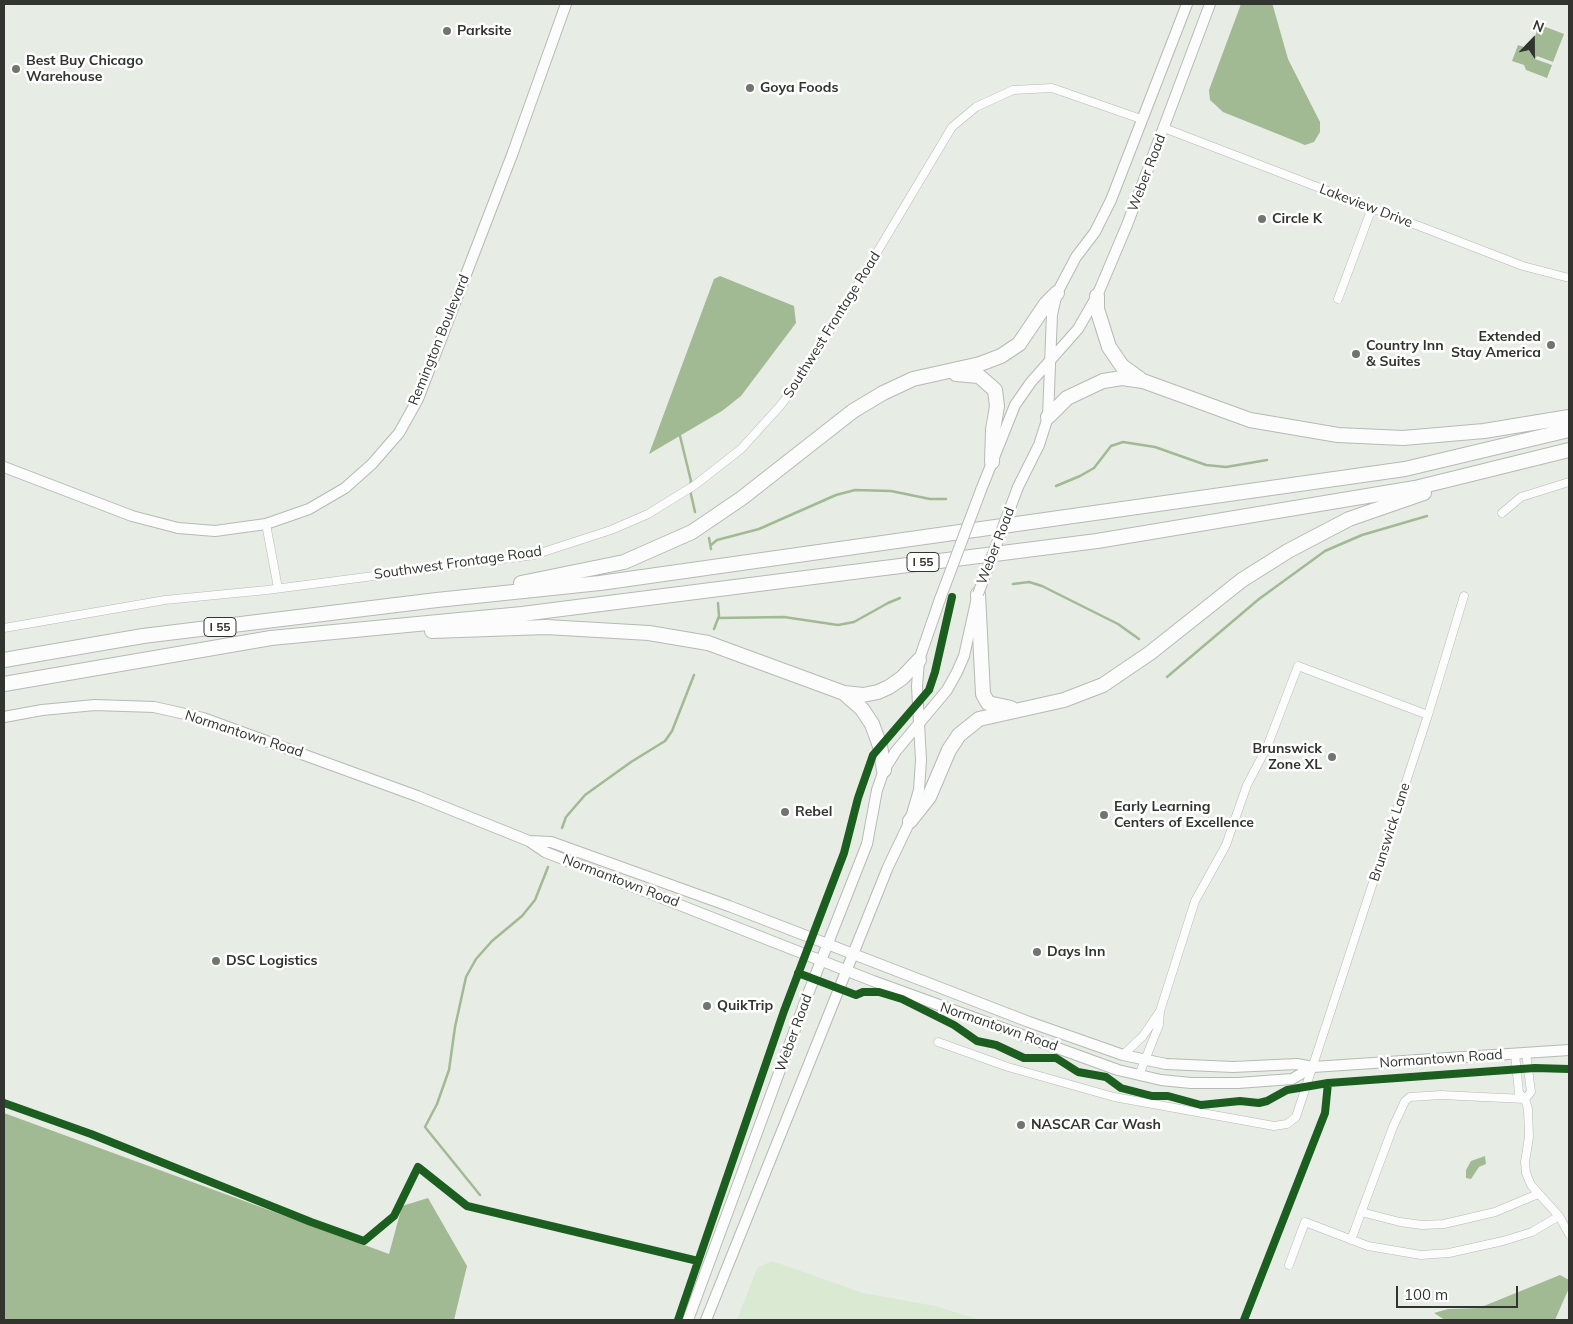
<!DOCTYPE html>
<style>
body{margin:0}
#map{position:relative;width:1573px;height:1324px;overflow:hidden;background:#e7ece5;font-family:Mulish,sans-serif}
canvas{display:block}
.frame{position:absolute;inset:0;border:5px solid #31342f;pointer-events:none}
.north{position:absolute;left:1508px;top:15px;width:50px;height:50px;-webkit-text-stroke:4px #fff;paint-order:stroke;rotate:22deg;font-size:14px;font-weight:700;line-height:20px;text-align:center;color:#31342f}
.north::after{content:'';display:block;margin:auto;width:18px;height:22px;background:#31342f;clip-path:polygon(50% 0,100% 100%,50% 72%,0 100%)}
.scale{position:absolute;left:1396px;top:1286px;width:122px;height:22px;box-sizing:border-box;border:2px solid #31342f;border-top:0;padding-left:6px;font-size:15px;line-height:18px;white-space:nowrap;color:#31342f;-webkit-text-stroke:4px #fff;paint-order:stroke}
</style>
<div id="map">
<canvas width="1573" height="1324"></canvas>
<div class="frame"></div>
<div class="north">N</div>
<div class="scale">100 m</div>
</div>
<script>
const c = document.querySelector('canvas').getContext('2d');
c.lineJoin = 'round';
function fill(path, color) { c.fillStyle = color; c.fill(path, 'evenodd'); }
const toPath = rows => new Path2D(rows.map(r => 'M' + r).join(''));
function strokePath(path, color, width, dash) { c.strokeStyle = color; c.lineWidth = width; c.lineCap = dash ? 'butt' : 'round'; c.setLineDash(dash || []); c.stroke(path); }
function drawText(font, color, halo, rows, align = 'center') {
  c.font = font + ' Mulish,sans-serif'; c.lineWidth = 5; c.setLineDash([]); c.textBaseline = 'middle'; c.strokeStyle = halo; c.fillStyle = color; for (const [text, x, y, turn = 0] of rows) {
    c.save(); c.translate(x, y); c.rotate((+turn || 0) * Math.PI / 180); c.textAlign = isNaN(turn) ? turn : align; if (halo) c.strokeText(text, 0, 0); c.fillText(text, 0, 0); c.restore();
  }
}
fill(toPath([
 [772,1261,863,1293,935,1306,980,1320,737,1320,757,1268]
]), '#dae9d2');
fill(toPath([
 [1241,4,1272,4,1273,6,1288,59,1320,122,1320,132,1314,142,1305,145,1223,112,1210,100,1209,90],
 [1543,26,1564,34,1553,62,1537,56,1535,59,1552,65,1547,78,1526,70,1524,65,1512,61,1518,45,1527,48,1531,47,1538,28],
 [720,276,794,306,796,323,741,396,722,411,649,454,714,279],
 [4,1113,389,1254,402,1206,428,1198,467,1266,454,1320,4,1320],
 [1485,1156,1486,1164,1479,1167,1471,1179,1466,1178,1466,1170,1471,1161],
 [1560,1275,1569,1280,1569,1288,1555,1320,1445,1320,1434,1313,1448,1309,1479,1308]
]), '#a2ba94');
strokePath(toPath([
 [680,436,691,481,690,485],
 [1056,486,1080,476,1094,468,1111,446,1123,442,1155,447,1206,465,1226,467,1267,460],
 [690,490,695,512],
 [709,538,711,549],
 [711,545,717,540,759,529,836,495,855,490,891,491,930,499,946,499],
 [1013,584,1029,582,1042,586,1118,624,1139,639],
 [718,618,784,617,838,625,854,622,888,603,900,598],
 [714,629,719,616,718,603],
 [1167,677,1259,599,1325,551,1362,535,1427,516],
 [562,828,566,817,585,795,631,762,665,741,672,731,694,675],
 [480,1195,425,1127,437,1104,449,1070,455,1027,466,977,476,959,492,941,522,916,535,900,548,867]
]), '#a2ba94', 2.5);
const street = toPath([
 [1164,128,1523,266,1569,278],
 [1338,299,1372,208],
 [1502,513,1521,497,1569,482],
 [266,524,278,588],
 [4,628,165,600,267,590,534,555,611,530,648,514,695,485,741,449,780,406,803,376,952,127,976,107,1013,90,1052,88,1141,119],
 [938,1042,1008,1067,1114,1097,1274,1126,1287,1124,1296,1117,1428,715,1464,596],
 [1515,1054,1519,1093,1525,1099,1528,1109,1529,1137,1525,1162,1526,1173,1531,1185,1559,1216,1569,1234],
 [1123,1055,1143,1036,1160,1011],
 [1139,1075,1159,1025,1160,1011,1195,901,1226,845,1247,785,1267,747,1298,666,1428,715],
 [1525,1099,1531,1092,1526,1053],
 [1361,1212,1400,1222,1422,1225,1444,1224,1495,1212,1538,1194],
 [1351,1240,1393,1127,1405,1101,1410,1097,1441,1095,1525,1099],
 [1289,1265,1305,1222,1368,1246,1421,1255,1449,1253,1503,1241,1532,1232,1559,1216]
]);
const secondary = toPath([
 [4,467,132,516,178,528,215,531,266,524,309,509,345,488,372,464,399,433,418,399,512,155,566,4],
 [1018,487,1039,445,1048,417,1052,314,1057,293,1076,257,1095,232,1111,200,1187,4],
 [981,490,1015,405,1031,382,1078,329,1097,296,1127,225,1210,4],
 [4,717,42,710,95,705,154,707,203,718,417,796,529,841,545,852,873,981,1118,1070,1161,1080,1191,1083,1238,1083,1292,1079,1313,1067],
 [530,841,551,842,729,906,1029,1022,1123,1055,1166,1064,1233,1067,1297,1064,1313,1067,1569,1050],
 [688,1320,808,994,867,844,877,790,884,770,896,751,947,690,957,672,964,656,976,602],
 [706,1320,888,867,910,821,919,790,921,760,917,686,919,660,940,599]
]);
const highway = toPath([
 [1097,296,1097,309,1109,347,1122,366,1140,379],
 [956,374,979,376,995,390,997,406,993,430,992,462],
 [1048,417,1067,398,1103,381,1122,378,1143,381,1250,420,1338,435,1403,438,1484,431,1569,417],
 [521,583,624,562,692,532,742,498,853,411,883,393,913,379,980,364,1001,356,1019,344,1046,304,1057,293],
 [978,594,983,694,988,703,1011,708],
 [432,631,546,627,649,633,708,643,844,693,863,695,878,692,889,687,902,678,919,660],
 [4,660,143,636,437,600,600,583,1405,469,1569,430],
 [4,684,271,638,522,614,1097,541,1415,488,1569,450],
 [844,693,862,709,872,724,880,746,884,770],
 [910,821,929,797,949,750,959,735,979,719,1064,700,1103,685,1150,653,1242,580,1288,551,1349,519,1424,493]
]);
strokePath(street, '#b6bab5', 9);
strokePath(secondary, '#b6bab5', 12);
strokePath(highway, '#b6bab5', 16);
strokePath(street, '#fbfcfb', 8);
strokePath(secondary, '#fbfcfb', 10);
strokePath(highway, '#fbfcfb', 14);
const secondaryBridge = toPath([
 [978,594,1018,487],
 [940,599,981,490]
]);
strokePath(secondaryBridge, '#b6bab5', 12, []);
strokePath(secondaryBridge, '#fbfcfb', 10);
strokePath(toPath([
 [798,973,856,995,863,992,879,992,902,999,954,1025,977,1041,996,1045,1024,1058,1056,1058,1078,1072,1106,1077,1121,1088,1152,1096,1168,1096,1201,1105,1240,1101,1259,1103,1267,1101,1287,1090,1328,1083,1535,1068,1569,1069],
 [4,1103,91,1134,311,1222,364,1241,394,1216,418,1167,467,1206,698,1261],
 [678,1320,784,1011,844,853,858,798,873,755,929,690,935,672,952,597],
 [1244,1320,1325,1113,1328,1083]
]), '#1b5e20', 8);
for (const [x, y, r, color] of [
 [447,31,5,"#71746f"],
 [16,69,5,"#71746f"],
 [750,88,5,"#71746f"],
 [1262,219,5,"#71746f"],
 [1551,345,5,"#71746f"],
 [1356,354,5,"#71746f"],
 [1332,757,5,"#71746f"],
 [785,812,5,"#71746f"],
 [1104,815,5,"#71746f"],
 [1037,952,5,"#71746f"],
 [216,961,5,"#71746f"],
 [707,1006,5,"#71746f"],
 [1021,1125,5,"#71746f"]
]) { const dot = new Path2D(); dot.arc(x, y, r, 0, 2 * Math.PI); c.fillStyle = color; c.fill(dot); strokePath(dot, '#fff', 2); }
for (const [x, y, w] of [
 [923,562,32],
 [220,627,32]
]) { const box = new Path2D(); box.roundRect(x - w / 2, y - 9.5, w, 19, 4); c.fillStyle = '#fff'; c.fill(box); strokePath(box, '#31342f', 1); }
drawText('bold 12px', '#31342f', null, [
 ["I 55",923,562],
 ["I 55",220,627]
]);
drawText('bold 14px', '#31342f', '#fff', [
 ["Parksite",457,31],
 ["Best Buy Chicago",26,61],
 ["Warehouse",26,77],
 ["Goya Foods",760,88],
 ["Circle K",1272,219],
 ["Extended",1541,337,"right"],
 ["Stay America",1541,353,"right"],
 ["Country Inn",1366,346],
 ["& Suites",1366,362],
 ["Brunswick",1322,749,"right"],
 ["Zone XL",1322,765,"right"],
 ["Early Learning",1114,807],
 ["Centers of Excellence",1114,823],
 ["Rebel",795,812],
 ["Days Inn",1047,952],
 ["DSC Logistics",226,961],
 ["QuikTrip",717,1006],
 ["NASCAR Car Wash",1031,1125]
], 'left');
drawText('14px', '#31342f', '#fff', [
 ["Weber Road",1147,173,-69],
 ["Lakeview Drive",1366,206,21],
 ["Southwest Frontage Road",832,325,-58],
 ["Remington Boulevard",439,340,-68],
 ["Weber Road",996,546,-69],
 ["Southwest Frontage Road",458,563,-8],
 ["Normantown Road",244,734,18],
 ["Brunswick Lane",1390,832,-72],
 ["Normantown Road",621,881,21],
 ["Normantown Road",999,1027,19],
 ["Weber Road",794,1033,-70],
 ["Normantown Road",1441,1059,-4]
]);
</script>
